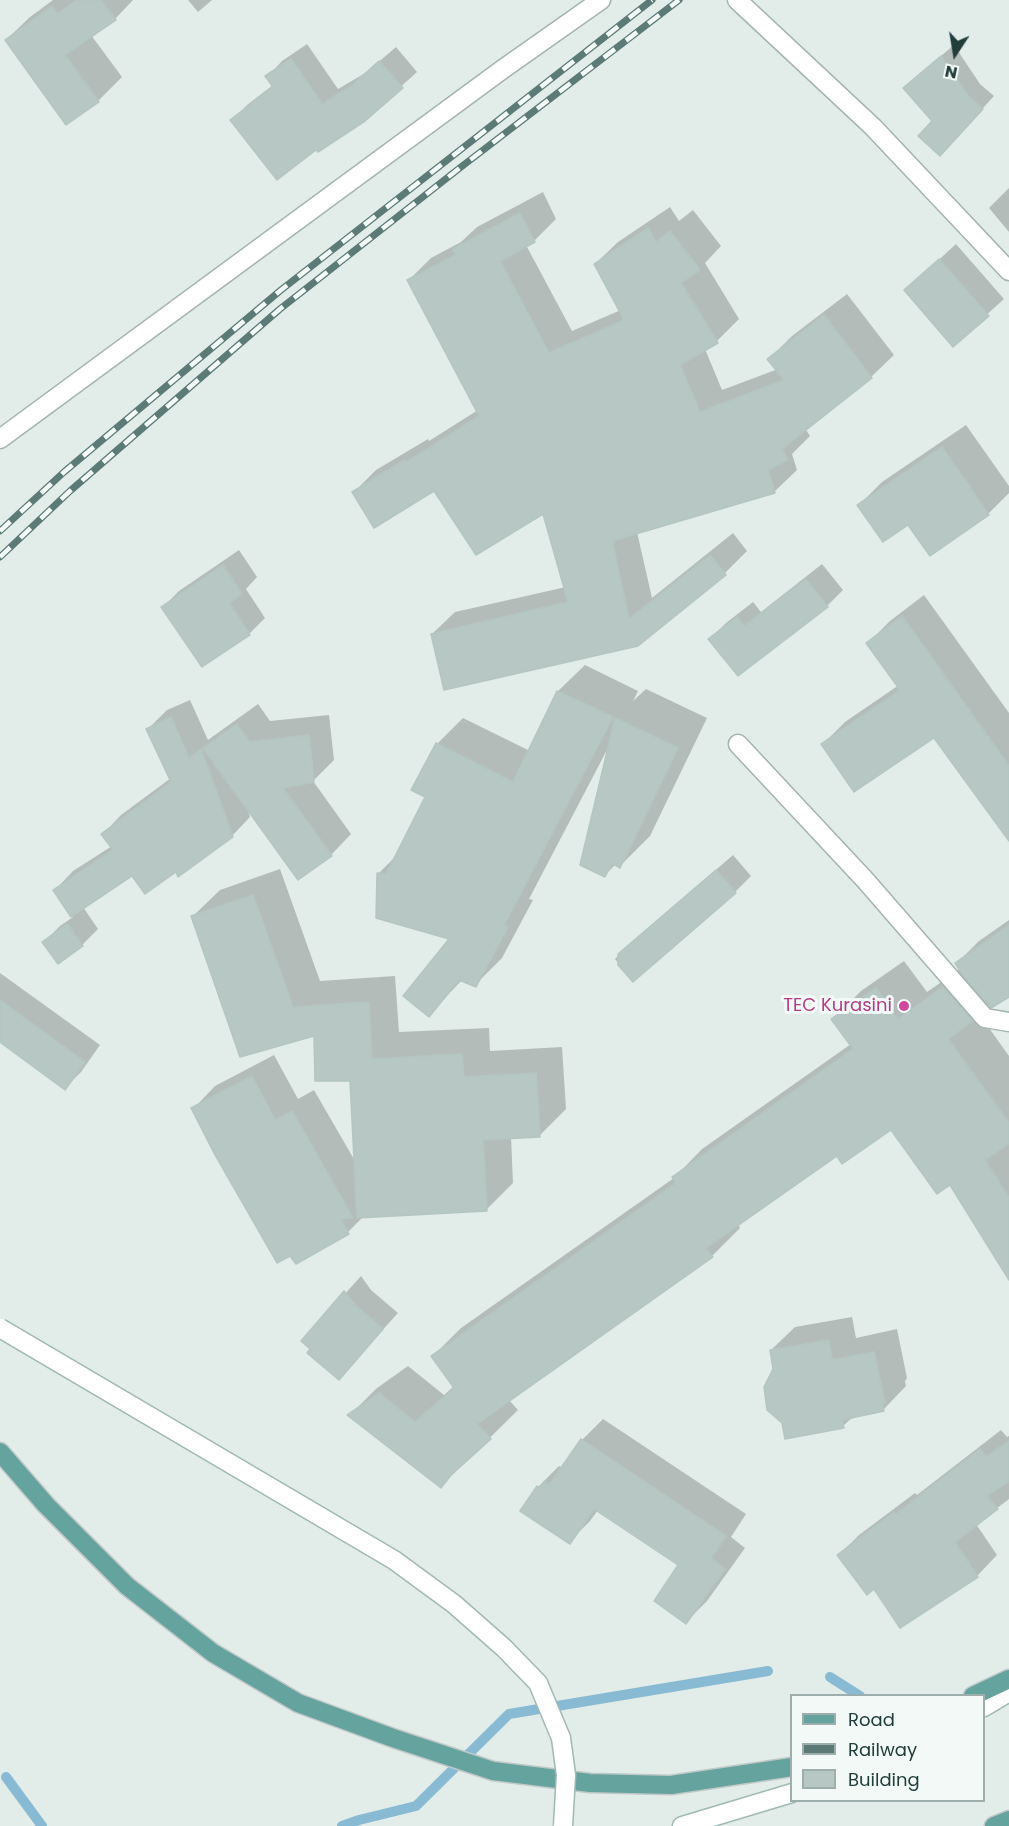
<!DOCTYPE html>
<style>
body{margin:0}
#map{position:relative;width:1009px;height:1826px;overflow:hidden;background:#e2ece9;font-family:Poppins,sans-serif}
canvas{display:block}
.legend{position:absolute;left:790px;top:1694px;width:195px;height:108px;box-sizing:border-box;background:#f2f9f7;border:2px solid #9eaeac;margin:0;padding:8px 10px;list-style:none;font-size:18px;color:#213e3b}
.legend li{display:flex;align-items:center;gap:12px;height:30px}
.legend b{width:30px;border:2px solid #9eaeac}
.north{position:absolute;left:925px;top:24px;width:60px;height:60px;-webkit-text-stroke:4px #f2f9f7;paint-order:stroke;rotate:192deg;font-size:16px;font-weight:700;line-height:24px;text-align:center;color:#213e3b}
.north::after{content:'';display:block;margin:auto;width:21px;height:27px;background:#213e3b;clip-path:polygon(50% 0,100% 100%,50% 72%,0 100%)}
</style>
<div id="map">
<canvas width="1009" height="1826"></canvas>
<ul class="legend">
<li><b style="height:8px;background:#65a39e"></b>Road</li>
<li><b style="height:8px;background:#5c7a76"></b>Railway</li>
<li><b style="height:16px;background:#b7c7c3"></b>Building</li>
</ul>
<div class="north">N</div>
</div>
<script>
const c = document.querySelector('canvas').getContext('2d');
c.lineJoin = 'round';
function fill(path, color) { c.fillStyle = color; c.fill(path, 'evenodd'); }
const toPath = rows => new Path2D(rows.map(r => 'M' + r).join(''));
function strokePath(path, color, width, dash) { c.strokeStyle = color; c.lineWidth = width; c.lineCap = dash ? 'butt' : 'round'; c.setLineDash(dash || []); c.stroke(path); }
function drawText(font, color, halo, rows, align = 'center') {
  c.font = font + ' Poppins,sans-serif'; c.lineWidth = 6; c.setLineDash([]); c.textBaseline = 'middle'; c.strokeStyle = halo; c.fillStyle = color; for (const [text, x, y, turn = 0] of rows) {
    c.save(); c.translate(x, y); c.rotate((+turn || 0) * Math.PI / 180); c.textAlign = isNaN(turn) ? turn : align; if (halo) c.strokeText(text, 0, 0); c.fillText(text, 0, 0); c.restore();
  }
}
fill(toPath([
 [53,0,133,0,115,19,91,35,122,77,98,101,67,123,6,40,30,17],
 [188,0,212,0,198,12],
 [307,44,338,89,367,72,396,47,417,72,364,120,232,120,247,105,273,85,267,77,282,61],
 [954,45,980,84,994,96,952,142,934,121,917,76],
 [1009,188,1009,232,989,208],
 [543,192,556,219,534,241,526,245,572,331,621,310,595,264,618,242,670,207,679,221,693,210,721,246,705,263,739,319,717,341,705,349,722,390,778,369,769,359,792,336,847,294,894,355,871,377,805,428,810,436,792,454,797,470,774,492,637,532,652,598,733,533,747,551,725,573,638,645,432,634,455,612,566,587,544,511,435,489,354,492,376,470,428,439,429,441,478,410,409,280,431,258,461,242,477,227],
 [956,244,1004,299,953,345,906,290],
 [966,425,1009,486,1009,493,988,514,930,554,908,523,859,505,882,482],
 [239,550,257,577,246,589,265,618,249,634,203,665,163,607,179,591],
 [822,564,843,590,827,606,710,639,726,623,753,602,761,612],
 [924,595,1009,713,1009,839,935,736,823,744,845,722,899,685,868,643,890,621],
 [585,665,638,691,633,701,646,689,707,718,650,836,620,866,616,864,605,875,608,748,529,899,533,900,502,958,475,985,462,980,429,1015,451,938,378,874,397,855,427,797,437,744,463,718,530,751,558,691],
 [190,700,208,740,258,704,270,721,329,715,334,760,313,781,351,834,331,855,248,810,250,817,232,836,177,870,132,874,83,907,98,929,82,945,58,962,44,942,60,926,73,917,55,890,73,871,112,846,103,834,121,815,171,778,148,729,167,710],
 [733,855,751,876,735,892,633,980,615,959,631,943],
 [280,869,320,981,395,976,399,1032,489,1028,490,1051,562,1047,566,1109,539,1136,511,1137,513,1183,486,1210,364,1216,348,1232,193,1109,215,1086,274,1055,298,1099,314,1090,355,1161,351,1080,316,1034,193,916,220,890],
 [1009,920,1009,995,989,1003,979,1014,1009,1056,1009,1246,951,1182,891,1128,837,1154,738,1224,740,1228,712,1256,509,1400,518,1410,441,1486,350,1415,377,1388,408,1366,444,1395,454,1386,433,1356,461,1328,674,1178,702,1149,851,1044,833,1019,861,991,904,961,927,992,960,969,957,963,979,941],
 [0,973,100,1045,81,1072,65,1088,0,1040],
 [361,1276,371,1290,398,1313,339,1378,303,1341],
 [852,1317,856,1338,897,1329,907,1378,905,1381,906,1386,883,1410,854,1416,843,1426,774,1369,771,1350,795,1327],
 [603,1419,746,1514,731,1537,745,1548,707,1601,686,1622,681,1564,598,1510,590,1521,569,1542,538,1487,559,1466,561,1467,566,1462,582,1440],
 [1001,1430,1007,1437,1009,1436,1009,1499,976,1524,997,1555,977,1576,875,1586,839,1555,859,1535,915,1493,917,1495]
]), '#0003');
strokePath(toPath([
 [830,1677,860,1696],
 [6,1777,42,1826],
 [342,1826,359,1820,416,1806,509,1714,768,1671]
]), '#88bbd3', 10);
const building = toPath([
 [77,0,101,0,116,20,65,55,99,102,66,125,5,40,52,6,57,14,77,0],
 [941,56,968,96,983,109,940,156,918,136,932,121,903,88,941,56],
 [291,59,322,104,350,87,379,61,403,88,365,121,318,152,316,150,277,180,230,120,273,87,265,76,291,59],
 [520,213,535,242,500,261,549,353,624,320,594,264,648,228,656,242,670,231,700,270,681,283,718,343,680,365,700,412,784,380,767,359,824,315,872,378,782,449,788,460,768,470,775,493,612,541,629,619,710,555,726,575,638,646,444,690,431,634,568,602,543,514,476,555,434,491,374,528,352,492,405,460,407,462,479,416,407,280,456,255,453,249,520,213],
 [939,259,989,316,953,347,904,290,939,259],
 [942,447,989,515,930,556,908,525,883,542,857,505,942,447],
 [223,565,242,594,229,603,250,635,202,667,161,607,223,565],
 [806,579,828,607,738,676,708,639,737,617,744,626,806,579],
 [902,616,1009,766,1009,841,934,738,854,792,821,744,900,690,866,643,902,616],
 [557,691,613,717,504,925,508,927,476,987,459,980,429,1017,403,996,449,939,376,918,377,873,386,874,425,797,411,790,436,743,513,782,557,691],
 [171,717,189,758,201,749,233,837,178,877,176,872,145,894,132,876,71,917,53,890,113,850,101,834,171,782,146,729,171,717],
 [615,718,678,748,620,868,612,863,605,877,580,865,615,718],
 [237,724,249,742,309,735,314,782,283,788,332,856,298,880,203,748,237,724],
 [716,870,736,893,633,982,618,965,618,954,716,870],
 [253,895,293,1007,369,1002,372,1059,462,1054,464,1077,536,1073,540,1137,483,1140,487,1211,357,1218,350,1081,315,1081,314,1036,240,1057,191,916,253,895],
 [67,924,83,946,58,964,42,942,67,924],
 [1009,925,1009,997,991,1008,962,974,955,963,1009,925],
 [943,987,973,1021,948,1039,1009,1123,1009,1143,985,1160,1009,1198,1009,1280,950,1185,937,1194,891,1130,842,1164,837,1156,706,1248,713,1257,477,1424,491,1439,451,1475,441,1488,347,1415,379,1393,415,1422,454,1388,431,1356,676,1183,672,1177,853,1049,831,1019,876,988,898,1019,943,987],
 [0,1000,85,1062,65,1090,0,1042,0,1000],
 [252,1076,275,1120,292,1111,353,1218,340,1219,349,1234,296,1264,290,1256,277,1263,215,1155,191,1108,252,1076],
 [344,1291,356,1306,383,1329,339,1380,307,1353,310,1349,301,1341,344,1291],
 [829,1340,832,1360,874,1352,885,1403,882,1404,884,1411,842,1420,844,1428,785,1439,782,1423,767,1410,764,1387,773,1369,770,1350,829,1340],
 [581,1439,726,1536,711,1558,725,1569,686,1624,654,1601,678,1565,594,1509,570,1544,520,1511,537,1486,540,1488,544,1482,549,1485,581,1439],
 [1009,1441,1009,1481,987,1496,998,1509,955,1542,978,1577,900,1628,874,1589,867,1595,837,1555,894,1512,896,1514,980,1449,986,1457,1009,1441]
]);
fill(building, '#b7c7c3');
strokePath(building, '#b4c6c2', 1.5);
const service = toPath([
 [737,0,873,127,1009,271],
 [738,744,866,881,985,1018,1009,1022]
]);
const minor = toPath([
 [0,439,503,69,601,0]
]);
const secondary = toPath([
 [984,1707,1009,1692],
 [682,1826,792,1793]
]);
const primary = toPath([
 [0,1452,46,1505,127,1586,213,1653,298,1703,393,1738,493,1771,590,1783,671,1785,792,1767],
 [973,1696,1009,1679],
 [994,1826,1009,1820]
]);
strokePath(service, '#a4b4b1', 21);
strokePath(minor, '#a4b4b1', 21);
strokePath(secondary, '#a0b9b4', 21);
strokePath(primary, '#c1c9c8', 21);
strokePath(service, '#fff', 18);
strokePath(minor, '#fff', 18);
strokePath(secondary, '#fff', 18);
strokePath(primary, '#65a39e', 18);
const rail = toPath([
 [0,531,64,472,281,290,652,0],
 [0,557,70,491,280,309,461,167,679,0]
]);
strokePath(rail, '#5c7a76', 7);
strokePath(rail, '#f2f9f7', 4.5, [14]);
const secondaryBridge = toPath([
 [0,1328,394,1560,454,1604,504,1648,538,1683,561,1738,566,1775,563,1826]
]);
strokePath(secondaryBridge, '#a0b9b4', 21, []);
strokePath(secondaryBridge, '#fff', 18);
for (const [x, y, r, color] of [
 [904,1006,6,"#d1479c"]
]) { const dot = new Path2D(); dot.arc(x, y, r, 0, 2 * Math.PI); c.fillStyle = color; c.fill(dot); strokePath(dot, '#f2f9f7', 2); }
drawText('18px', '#b23c85', '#f2f9f7', [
 ["TEC Kurasini",892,1006]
], 'right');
</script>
